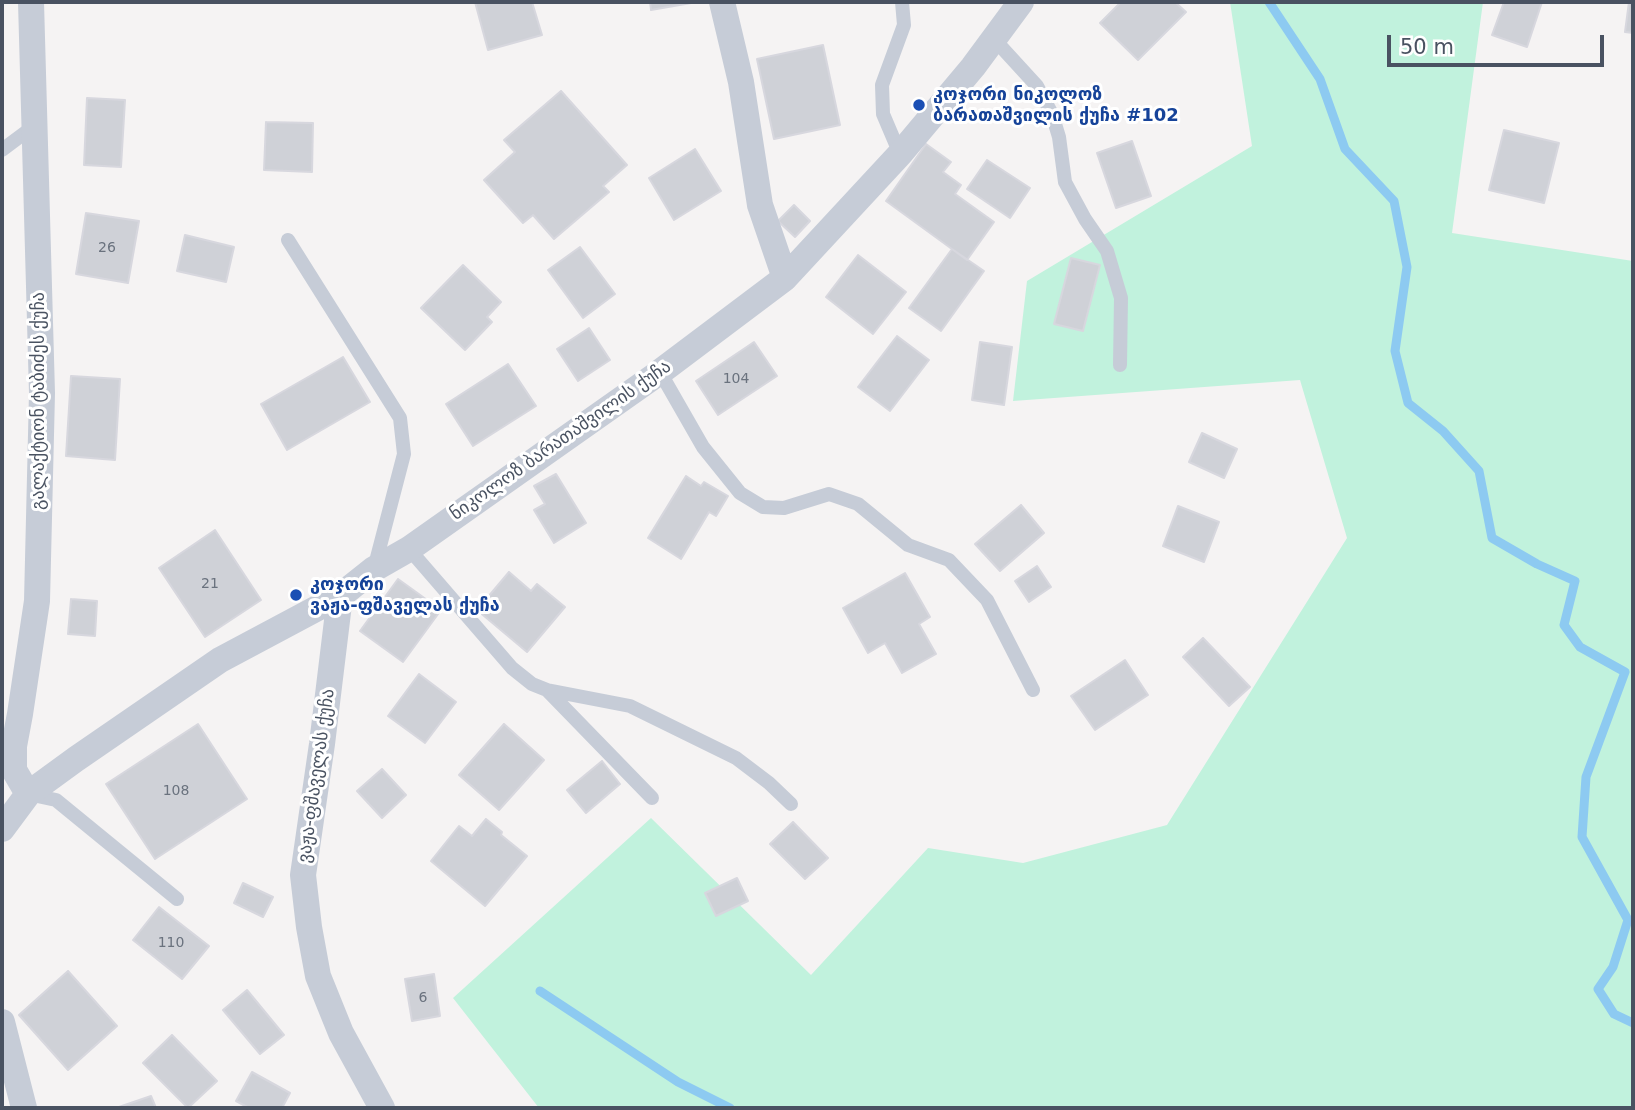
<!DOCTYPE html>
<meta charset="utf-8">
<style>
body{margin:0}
#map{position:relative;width:1635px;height:1110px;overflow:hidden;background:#f5f3f3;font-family:"DejaVu Sans",sans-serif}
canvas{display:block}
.frame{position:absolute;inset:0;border:4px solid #495261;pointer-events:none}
.scale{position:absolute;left:1387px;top:35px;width:217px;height:32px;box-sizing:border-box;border:4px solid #495261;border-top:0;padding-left:9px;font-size:21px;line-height:24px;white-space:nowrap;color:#495261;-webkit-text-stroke:5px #fff;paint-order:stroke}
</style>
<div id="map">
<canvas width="1635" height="1110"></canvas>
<div class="frame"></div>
<div class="scale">50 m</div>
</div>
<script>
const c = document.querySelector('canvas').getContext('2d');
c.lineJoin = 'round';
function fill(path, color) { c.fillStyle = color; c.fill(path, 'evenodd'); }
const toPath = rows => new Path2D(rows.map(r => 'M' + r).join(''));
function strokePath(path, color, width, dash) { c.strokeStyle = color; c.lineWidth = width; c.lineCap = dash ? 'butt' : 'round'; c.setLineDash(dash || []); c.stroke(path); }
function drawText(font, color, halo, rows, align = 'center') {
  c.font = font + ' "DejaVu Sans","Noto Sans Georgian",sans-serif'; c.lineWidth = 6; c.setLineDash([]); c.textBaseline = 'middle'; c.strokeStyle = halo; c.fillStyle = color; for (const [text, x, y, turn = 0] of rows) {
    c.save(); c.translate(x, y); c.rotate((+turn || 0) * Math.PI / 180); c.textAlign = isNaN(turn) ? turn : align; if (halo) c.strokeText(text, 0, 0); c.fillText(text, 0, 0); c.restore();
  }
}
fill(toPath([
 [1230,2,1483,2,1452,233,1633,261,1633,1108,539,1108,453,998,651,818,811,975,928,848,1023,863,1167,825,1347,538,1300,380,1013,401,1027,281,1252,146]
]), '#c1f2dd');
strokePath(toPath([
 [1269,2,1320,79,1345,149,1394,201,1407,267,1395,351,1408,403,1443,431,1479,471,1492,538,1537,564,1575,581,1564,625,1580,647,1625,672,1586,777,1582,837,1628,920,1613,967,1598,989,1614,1014,1633,1023],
 [540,991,678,1082,730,1108]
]), '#8dcaf1', 9);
const building = toPath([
 [475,2,532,2,542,35,488,50,475,2],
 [650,2,697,2,651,10,650,2],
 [1121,2,1175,2,1186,12,1138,60,1100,23,1121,2],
 [1504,2,1542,2,1527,47,1492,35,1504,2],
 [1629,2,1633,2,1633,33,1625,32,1629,2],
 [823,45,840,125,774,139,757,59,823,45],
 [561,91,627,165,603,186,609,192,554,239,533,215,523,223,484,180,515,152,504,140,561,91],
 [87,98,125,100,121,167,84,165,87,98],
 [266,122,313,123,312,172,264,170,266,122],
 [1504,130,1559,143,1544,203,1489,190,1504,130],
 [1132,141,1151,196,1116,208,1097,153,1132,141],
 [926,144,951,162,943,172,961,185,955,194,994,222,967,260,886,201,926,144],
 [695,149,721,191,674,220,649,178,695,149],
 [987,160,1030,188,1010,218,967,189,987,160],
 [794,205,810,221,795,237,778,221,794,205],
 [86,213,139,221,128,283,76,274,86,213],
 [185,235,234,247,226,282,177,271,185,235],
 [580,247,615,294,583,318,548,270,580,247],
 [952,249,984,271,941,331,909,308,952,249],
 [858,255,906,292,873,334,826,297,858,255],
 [1071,258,1100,265,1083,331,1054,324,1071,258],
 [463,265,501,302,487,317,492,322,465,350,421,308,463,265],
 [589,328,610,360,578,381,557,349,589,328],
 [897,336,929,360,890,411,858,387,897,336],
 [754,342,777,376,718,415,696,381,754,342],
 [980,342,1012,347,1004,405,972,400,980,342],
 [343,357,370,402,287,450,261,404,343,357],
 [508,364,536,406,473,446,446,404,508,364],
 [71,376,120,379,115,460,66,456,71,376],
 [1202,433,1237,449,1224,478,1189,462,1202,433],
 [556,474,586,523,554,543,534,510,545,504,534,486,556,474],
 [686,476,701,486,704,482,728,496,716,516,709,512,681,559,648,538,686,476],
 [1021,505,1044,533,1000,571,975,544,1021,505],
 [1178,506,1219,522,1204,562,1163,546,1178,506],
 [215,530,261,600,205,637,159,568,215,530],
 [1037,566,1051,587,1029,602,1015,581,1037,566],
 [509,572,531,591,537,584,565,607,527,652,477,610,509,572],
 [905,573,930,617,919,624,936,654,902,673,885,643,868,653,843,608,905,573],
 [398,579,441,610,403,662,360,631,398,579],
 [71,599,97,601,95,636,68,634,71,599],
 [1203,638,1250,687,1229,706,1183,657,1203,638],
 [1125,660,1148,695,1095,730,1071,696,1125,660],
 [419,674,456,702,425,743,388,716,419,674],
 [198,724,247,799,155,859,106,784,198,724],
 [504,724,544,760,499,810,459,775,504,724],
 [602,761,620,784,586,813,567,790,602,761],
 [382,769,406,795,382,818,357,791,382,769],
 [486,819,502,832,501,835,527,856,485,906,431,861,459,826,472,836,486,819],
 [793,822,828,858,805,879,770,844,793,822],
 [737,878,748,901,716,916,705,893,737,878],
 [243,883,273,897,263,917,234,903,243,883],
 [159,907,209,946,182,979,133,940,159,907],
 [68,971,117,1026,68,1070,19,1015,68,971],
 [434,974,440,1016,412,1021,405,979,434,974],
 [247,990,284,1035,260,1054,223,1010,247,990],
 [172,1035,217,1081,188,1108,143,1063,172,1035],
 [252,1072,290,1093,282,1108,249,1108,236,1101,252,1072],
 [151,1096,156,1108,116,1108,151,1096]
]);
fill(building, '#cfd1d7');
strokePath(building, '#d7d7de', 2);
strokePath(toPath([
 [994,39,1037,86,1052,114,1059,137,1065,182,1085,219,1107,251,1121,298,1120,365],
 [2,150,34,126],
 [900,154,883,114,882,85,904,25,902,2],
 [288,240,400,418,404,454,374,569],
 [660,372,703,447,740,493,763,507,784,508,829,494,858,504,908,545,949,560,987,600,1033,690],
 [409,549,512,668,532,684,547,690,630,706,736,758,769,783,791,804],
 [547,690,652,798],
 [28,794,56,800,177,899]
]), '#c6ccd7', 14);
strokePath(toPath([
 [722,2,741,82,760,205,785,278],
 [340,596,322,744,303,875,309,927,318,976,341,1033,382,1108],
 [28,794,14,770,14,746,20,714,37,601,42,393,31,2],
 [2,829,28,794,76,759,220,660,340,596,374,569,409,549,660,372,785,278,900,154,973,67,1021,2],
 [2,1022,24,1108]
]), '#c6ccd7', 26);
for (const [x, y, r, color] of [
 [919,105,7,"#1a4fb4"],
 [296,595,7,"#1a4fb4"]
]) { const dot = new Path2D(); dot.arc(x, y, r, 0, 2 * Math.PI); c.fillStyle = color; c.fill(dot); strokePath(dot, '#fff', 2.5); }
drawText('14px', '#6a727e', null, [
 ["26",107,248],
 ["104",736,379],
 ["21",210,584],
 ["108",176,791],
 ["110",171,943],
 ["6",423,998]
]);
drawText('bold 18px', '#164399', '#fff', [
 ["კოჯორი ნიკოლოზ",933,95],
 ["ბარათაშვილის ქუჩა #102",933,116],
 ["კოჯორი",310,585],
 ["ვაჟა-ფშაველას ქუჩა",310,606]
], 'left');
drawText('18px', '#495261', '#fff', [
 ["გალაქტიონ ტაბიძეს ქუჩა",39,401,-90],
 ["ნიკოლოზ ბარათაშვილის ქუჩა",561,441,-35],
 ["ვაჟა-ფშაველას ქუჩა",317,776,-82]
]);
</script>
